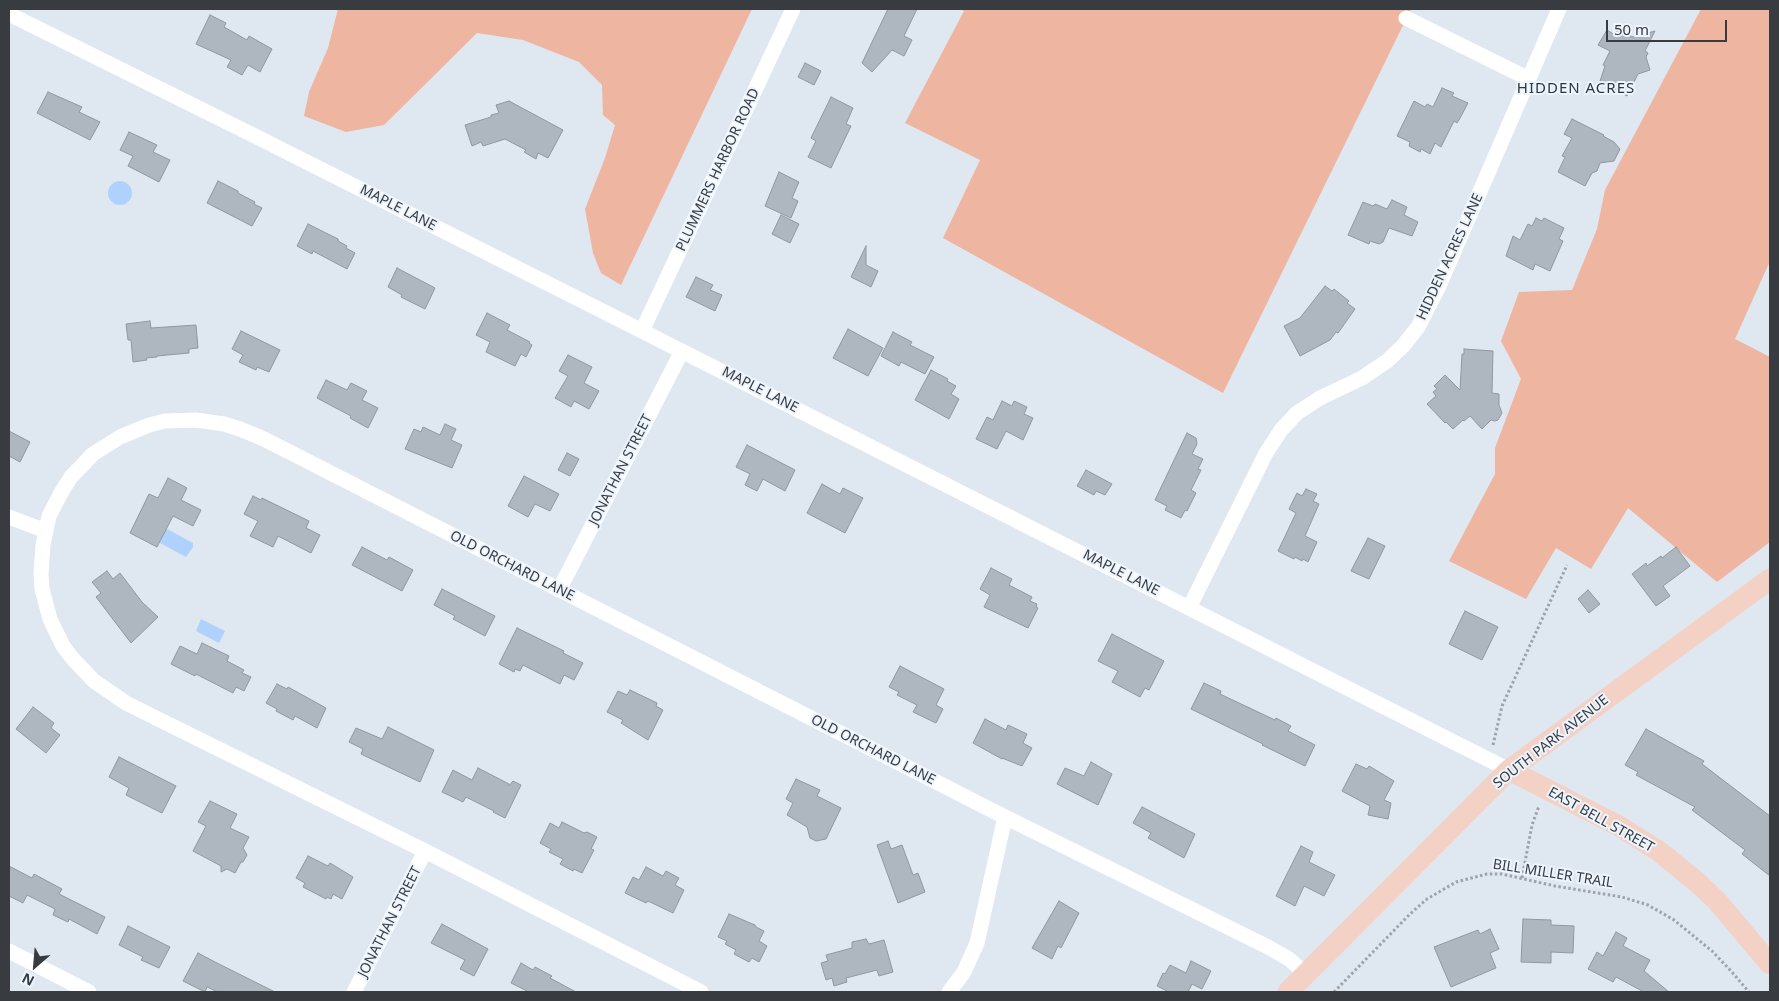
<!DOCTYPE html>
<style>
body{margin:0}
#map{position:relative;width:1779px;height:1001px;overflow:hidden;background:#dfe7f0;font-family:"Noto Sans",sans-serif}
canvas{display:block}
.frame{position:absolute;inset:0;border:10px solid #383b3f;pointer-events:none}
.north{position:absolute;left:10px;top:941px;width:50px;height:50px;-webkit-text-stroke:4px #ecf4fe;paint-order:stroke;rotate:207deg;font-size:14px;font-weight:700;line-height:20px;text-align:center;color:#383b3f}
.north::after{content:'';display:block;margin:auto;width:18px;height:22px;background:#383b3f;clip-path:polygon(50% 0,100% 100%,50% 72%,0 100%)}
.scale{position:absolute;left:1606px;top:20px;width:121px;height:22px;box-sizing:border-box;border:2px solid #383b3f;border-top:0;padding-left:6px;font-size:15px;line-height:18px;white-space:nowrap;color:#383b3f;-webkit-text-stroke:4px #ecf4fe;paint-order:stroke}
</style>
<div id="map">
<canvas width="1779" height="1001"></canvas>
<div class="frame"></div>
<div class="north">N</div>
<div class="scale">50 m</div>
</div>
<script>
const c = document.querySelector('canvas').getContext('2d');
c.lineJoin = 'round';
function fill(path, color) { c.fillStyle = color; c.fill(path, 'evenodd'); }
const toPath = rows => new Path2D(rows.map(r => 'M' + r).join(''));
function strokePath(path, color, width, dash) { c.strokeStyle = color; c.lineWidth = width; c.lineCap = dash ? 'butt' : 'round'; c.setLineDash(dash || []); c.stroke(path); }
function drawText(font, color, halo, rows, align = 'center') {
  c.font = font + ' "Noto Sans",sans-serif'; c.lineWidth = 4; c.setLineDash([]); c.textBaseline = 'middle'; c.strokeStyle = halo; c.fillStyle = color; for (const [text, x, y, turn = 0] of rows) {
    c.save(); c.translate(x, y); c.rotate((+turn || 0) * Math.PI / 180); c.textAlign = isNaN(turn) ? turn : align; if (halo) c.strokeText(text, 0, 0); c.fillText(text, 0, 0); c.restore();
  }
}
fill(toPath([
 [338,9,752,9,621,285,601,273,593,253,585,209,605,158,615,125,603,115,602,85,579,62,523,40,477,33,384,125,346,132,304,116,309,92,328,48],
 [960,9,1411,9,1223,393,943,238,980,160,905,123,964,11],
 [1701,9,1770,9,1770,261,1735,339,1770,357,1770,542,1717,582,1628,508,1591,569,1556,548,1526,599,1449,561,1495,474,1495,448,1521,379,1501,341,1519,292,1572,290,1597,229,1605,190]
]), '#eeb5a1');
fill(toPath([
 '108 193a12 12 0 1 1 24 0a12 12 0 1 1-24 0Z',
 [167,529,193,543,193,547,186,557,160,543,164,532],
 [201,619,225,631,219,643,196,631]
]), '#afd2fc');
const building = toPath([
 [888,9,917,9,904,36,912,40,904,56,892,50,872,72,862,63,888,9],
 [210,15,226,23,224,27,247,40,249,36,272,49,260,72,248,65,242,75,227,67,231,60,196,44,210,15],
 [1607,30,1615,35,1617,30,1633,37,1655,31,1645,51,1648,53,1646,57,1650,70,1638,74,1627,96,1600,81,1605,66,1603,65,1610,51,1598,45,1607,30],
 [805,63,821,71,814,85,798,77,805,63],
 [1442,88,1454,93,1452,96,1468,103,1459,120,1457,123,1454,121,1441,147,1435,143,1430,154,1421,149,1420,152,1409,146,1410,142,1397,136,1414,101,1425,107,1427,104,1433,107,1442,88],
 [48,92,82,107,79,112,100,122,90,140,37,113,48,92],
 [831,97,853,108,846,124,851,126,831,168,808,157,816,141,811,138,831,97],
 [509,101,563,130,548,158,538,153,536,159,524,152,526,150,505,139,483,146,481,142,472,146,465,125,491,117,491,115,499,113,496,105,509,101],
 [1572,119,1604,135,1603,136,1614,142,1620,149,1614,161,1600,163,1597,171,1592,173,1585,186,1558,172,1565,157,1562,156,1572,138,1564,134,1572,119],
 [129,132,157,145,153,152,170,160,159,182,128,166,133,156,120,150,129,132],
 [779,172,799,182,792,198,798,201,791,218,765,206,779,172],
 [218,181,238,191,238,193,255,202,254,204,262,208,252,226,207,203,218,181],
 [1392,200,1407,207,1404,215,1418,222,1412,236,1389,228,1383,242,1379,244,1370,241,1369,244,1348,235,1363,202,1373,206,1375,204,1387,209,1392,200],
 [781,215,799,224,790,243,772,234,781,215],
 [1536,218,1542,221,1544,218,1564,228,1559,239,1563,241,1550,271,1535,264,1533,270,1506,256,1513,236,1520,240,1528,224,1532,226,1536,218],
 [308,224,338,239,338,241,347,246,346,248,355,253,347,269,313,251,312,254,297,246,308,224],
 [866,246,866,265,878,271,871,287,851,277,866,246],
 [397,268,435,288,425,309,401,297,402,295,388,287,397,268],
 [696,277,713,285,710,290,722,295,715,311,686,297,696,277],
 [1325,286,1332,291,1334,289,1349,301,1347,303,1355,309,1338,333,1336,332,1330,340,1300,356,1284,326,1300,318,1325,286],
 [487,313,510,325,507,330,530,342,529,343,532,345,526,357,521,354,515,366,486,352,490,342,476,335,487,313],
 [150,321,151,328,196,325,198,348,189,349,189,353,157,356,157,357,146,358,147,360,133,362,131,340,128,340,126,324,150,321],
 [848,329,883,348,868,376,833,358,848,329],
 [241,331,280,350,269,372,257,367,256,370,239,362,243,355,232,349,241,331],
 [893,332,912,342,910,345,934,357,925,374,901,362,899,366,881,356,893,332],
 [1464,349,1493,351,1492,393,1499,394,1499,405,1502,413,1498,420,1495,421,1491,420,1482,429,1470,416,1464,421,1463,420,1453,429,1446,422,1445,423,1427,404,1436,396,1433,392,1437,389,1434,386,1445,375,1460,390,1462,354,1464,354,1464,349],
 [568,355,592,367,584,383,599,391,589,409,574,401,571,407,555,398,568,376,559,371,568,355],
 [931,370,948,379,947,381,956,386,951,394,959,399,949,419,915,400,931,370],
 [326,380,347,390,351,383,367,391,362,400,378,408,368,428,350,418,351,416,317,398,326,380],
 [1002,401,1012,406,1014,401,1027,407,1024,414,1033,418,1023,440,1006,431,997,449,976,439,987,417,993,420,1002,401],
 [445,424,456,429,451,440,462,445,452,468,405,449,414,429,421,432,423,427,440,435,445,424],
 [9,431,30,442,20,462,9,456,9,431],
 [1187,433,1196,438,1197,444,1192,454,1203,459,1198,469,1201,470,1191,490,1196,493,1187,511,1185,510,1181,518,1165,510,1167,506,1155,500,1187,433],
 [747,445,795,470,785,491,763,479,757,491,745,485,750,474,736,467,747,445],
 [567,453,579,459,570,476,558,470,567,453],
 [1086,470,1112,484,1105,495,1096,491,1094,495,1077,486,1086,470],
 [524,476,559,494,550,511,535,504,528,517,508,506,524,476],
 [168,478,187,488,181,500,201,510,193,526,173,516,157,547,130,533,149,494,158,498,168,478],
 [822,484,840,494,843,488,863,498,845,533,807,513,822,484],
 [1306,489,1317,494,1313,501,1319,504,1305,536,1317,542,1308,562,1303,559,1302,561,1295,557,1294,559,1278,551,1296,513,1289,509,1297,493,1302,496,1306,489],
 [253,496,261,500,262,498,309,521,306,528,320,535,311,553,278,536,273,547,250,536,258,521,244,514,253,496],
 [1368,538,1385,546,1369,579,1351,571,1368,538],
 [362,547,387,560,389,557,413,570,402,591,352,565,362,547],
 [1676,547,1690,566,1663,586,1670,596,1656,606,1632,574,1646,563,1647,566,1661,556,1662,558,1676,547],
 [991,568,1012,579,1009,585,1032,597,1030,601,1037,604,1036,607,1038,608,1028,628,984,607,990,595,980,589,991,568],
 [107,571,113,579,120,573,142,602,158,617,131,643,96,597,101,593,92,582,107,571],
 [442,589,495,616,485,636,453,619,455,616,434,605,442,589],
 [1588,590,1600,604,1589,613,1578,599,1588,590],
 [1465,611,1498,627,1482,660,1449,644,1465,611],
 [517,628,564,651,563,653,583,663,574,680,564,675,560,684,523,665,520,671,515,669,514,672,499,664,517,628],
 [1112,634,1164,661,1149,690,1145,688,1140,697,1112,682,1118,671,1098,661,1112,634],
 [202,643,229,656,227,661,244,670,242,673,251,677,244,691,236,687,233,693,196,674,195,676,171,664,180,646,197,654,202,643],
 [900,666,944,689,936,705,943,709,936,723,913,712,917,705,897,695,899,692,889,687,900,666],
 [1204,683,1221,691,1220,694,1275,720,1276,718,1291,726,1288,731,1315,745,1305,766,1262,745,1263,744,1191,709,1204,683],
 [277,684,287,689,288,687,326,708,317,728,295,716,293,720,276,711,277,709,266,703,277,684],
 [630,690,657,703,656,706,663,710,648,740,621,723,623,720,607,712,618,691,627,695,630,690],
 [33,707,54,723,51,728,60,735,46,753,16,729,33,707],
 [985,719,1006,730,1008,725,1027,734,1023,743,1032,748,1022,766,1002,758,1002,759,973,743,985,719],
 [388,727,434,750,420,782,361,754,363,749,349,742,356,728,382,739,388,727],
 [1646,729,1704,761,1702,764,1770,816,1770,876,1742,854,1745,850,1692,810,1695,807,1636,775,1638,772,1625,765,1646,729],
 [119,757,176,786,162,813,126,795,129,788,109,777,119,757],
 [1091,762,1112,774,1098,805,1057,784,1065,768,1084,776,1091,762],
 [1356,764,1367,769,1369,766,1394,781,1384,800,1391,803,1388,819,1368,815,1370,806,1342,791,1356,764],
 [478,768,509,784,509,786,513,781,521,785,505,818,493,812,494,811,466,797,463,802,442,792,453,770,472,780,478,768],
 [796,779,820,790,817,796,841,808,826,839,816,841,810,838,807,827,787,815,793,803,786,799,796,779],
 [210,801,237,814,230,828,249,837,243,848,247,855,243,862,241,862,235,873,227,869,221,872,221,866,193,851,206,826,198,822,210,801],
 [1142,807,1195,834,1184,858,1148,838,1151,833,1133,823,1142,807],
 [562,822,584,833,587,832,597,837,591,849,594,850,582,873,574,869,573,871,560,864,563,859,549,852,551,849,540,843,550,823,559,828,562,822],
 [888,841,891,849,902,845,913,875,918,873,925,892,898,903,877,845,888,841],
 [1301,846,1313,852,1309,862,1335,875,1324,896,1304,886,1295,906,1276,896,1301,846],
 [308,856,328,866,330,863,353,877,342,899,333,894,331,899,327,897,326,899,303,887,305,883,296,878,308,856],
 [9,866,32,878,34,874,62,889,59,894,105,917,97,934,69,919,68,922,53,915,55,909,27,895,23,903,9,896,9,866],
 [646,867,663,876,666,871,679,878,675,885,684,890,673,913,648,901,646,903,625,893,633,877,639,880,646,867],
 [1059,901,1079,913,1061,948,1058,946,1052,959,1032,948,1059,901],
 [729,914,755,925,756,927,764,931,759,941,767,946,759,962,752,958,749,962,734,954,736,950,725,944,727,941,718,937,729,914],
 [1523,919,1551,920,1551,925,1574,926,1573,953,1551,952,1551,963,1521,962,1523,919],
 [442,924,488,949,474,976,460,969,465,960,431,943,442,924],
 [128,926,170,947,159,968,141,960,143,957,119,945,128,926],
 [1490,929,1499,949,1490,953,1496,968,1451,987,1434,947,1478,930,1480,934,1490,929],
 [1616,932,1627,938,1623,946,1650,960,1644,971,1669,992,1644,992,1616,977,1613,982,1588,969,1597,952,1603,956,1616,932],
 [866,939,869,944,884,940,893,972,879,976,877,970,846,978,847,982,834,986,832,978,826,980,821,963,828,961,826,955,852,948,852,942,866,939],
 [198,953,215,962,275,992,218,992,207,987,205,992,183,981,198,953],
 [1191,961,1211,971,1202,989,1192,984,1188,992,1169,992,1157,986,1163,973,1165,974,1170,965,1186,973,1191,961],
 [521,963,533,970,535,967,552,976,550,978,576,992,529,992,511,983,521,963]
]);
fill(building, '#aeb6bf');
strokePath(building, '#90979f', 1);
strokePath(toPath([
 [1493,745,1502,706,1567,565],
 [1522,878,1532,825,1539,806],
 [1334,992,1410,914,1427,899,1456,882,1487,874,1502,874,1555,886,1622,897,1648,905,1674,920,1712,951,1731,971,1749,992]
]), '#9da3aa', 3, [2.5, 2.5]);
strokePath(toPath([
 [9,14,255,136,642,331,1509,770],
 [1406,18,1529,79],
 [642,331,793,9],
 [9,517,46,531],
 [559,590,682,351],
 [1189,608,1266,453,1281,430,1297,413,1320,398,1362,378,1387,361,1403,346,1418,327,1439,286,1559,9],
 [9,951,89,992],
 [354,992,425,851],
 [701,992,425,851,160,720,126,703,94,681,73,659,63,646,50,619,42,589,41,574,43,545,49,516,62,491,71,477,93,454,120,437,149,425,165,421,196,420,224,424,240,429,264,439,1005,817,1268,947,1289,959,1306,974],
 [949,992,964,972,977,943,1005,817]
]), '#fff', 15);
strokePath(toPath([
 [1509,770,1619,826,1660,852,1698,883,1717,901,1770,964],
 [1288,992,1509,770,1770,579]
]), '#f4d1c5', 21);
drawText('14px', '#383b3f', '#ecf4fe', [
 ["PLUMMERS HARBOR ROAD",718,170,-65],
 ["MAPLE LANE",398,208,27],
 ["HIDDEN ACRES LANE",1450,257,-65],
 ["MAPLE LANE",760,390,27],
 ["JONATHAN STREET",621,470,-63],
 ["OLD ORCHARD LANE",512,566,27],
 ["MAPLE LANE",1121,573,27],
 ["SOUTH PARK AVENUE",1551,742,-38],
 ["OLD ORCHARD LANE",873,750,27],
 ["EAST BELL STREET",1601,820,29],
 ["BILL MILLER TRAIL",1553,874,9],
 ["JONATHAN STREET",390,922,-63]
]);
c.letterSpacing = '1px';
drawText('15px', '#2f353d', '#ecf4fe', [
 ["HIDDEN ACRES",1576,89]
]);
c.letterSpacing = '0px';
</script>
